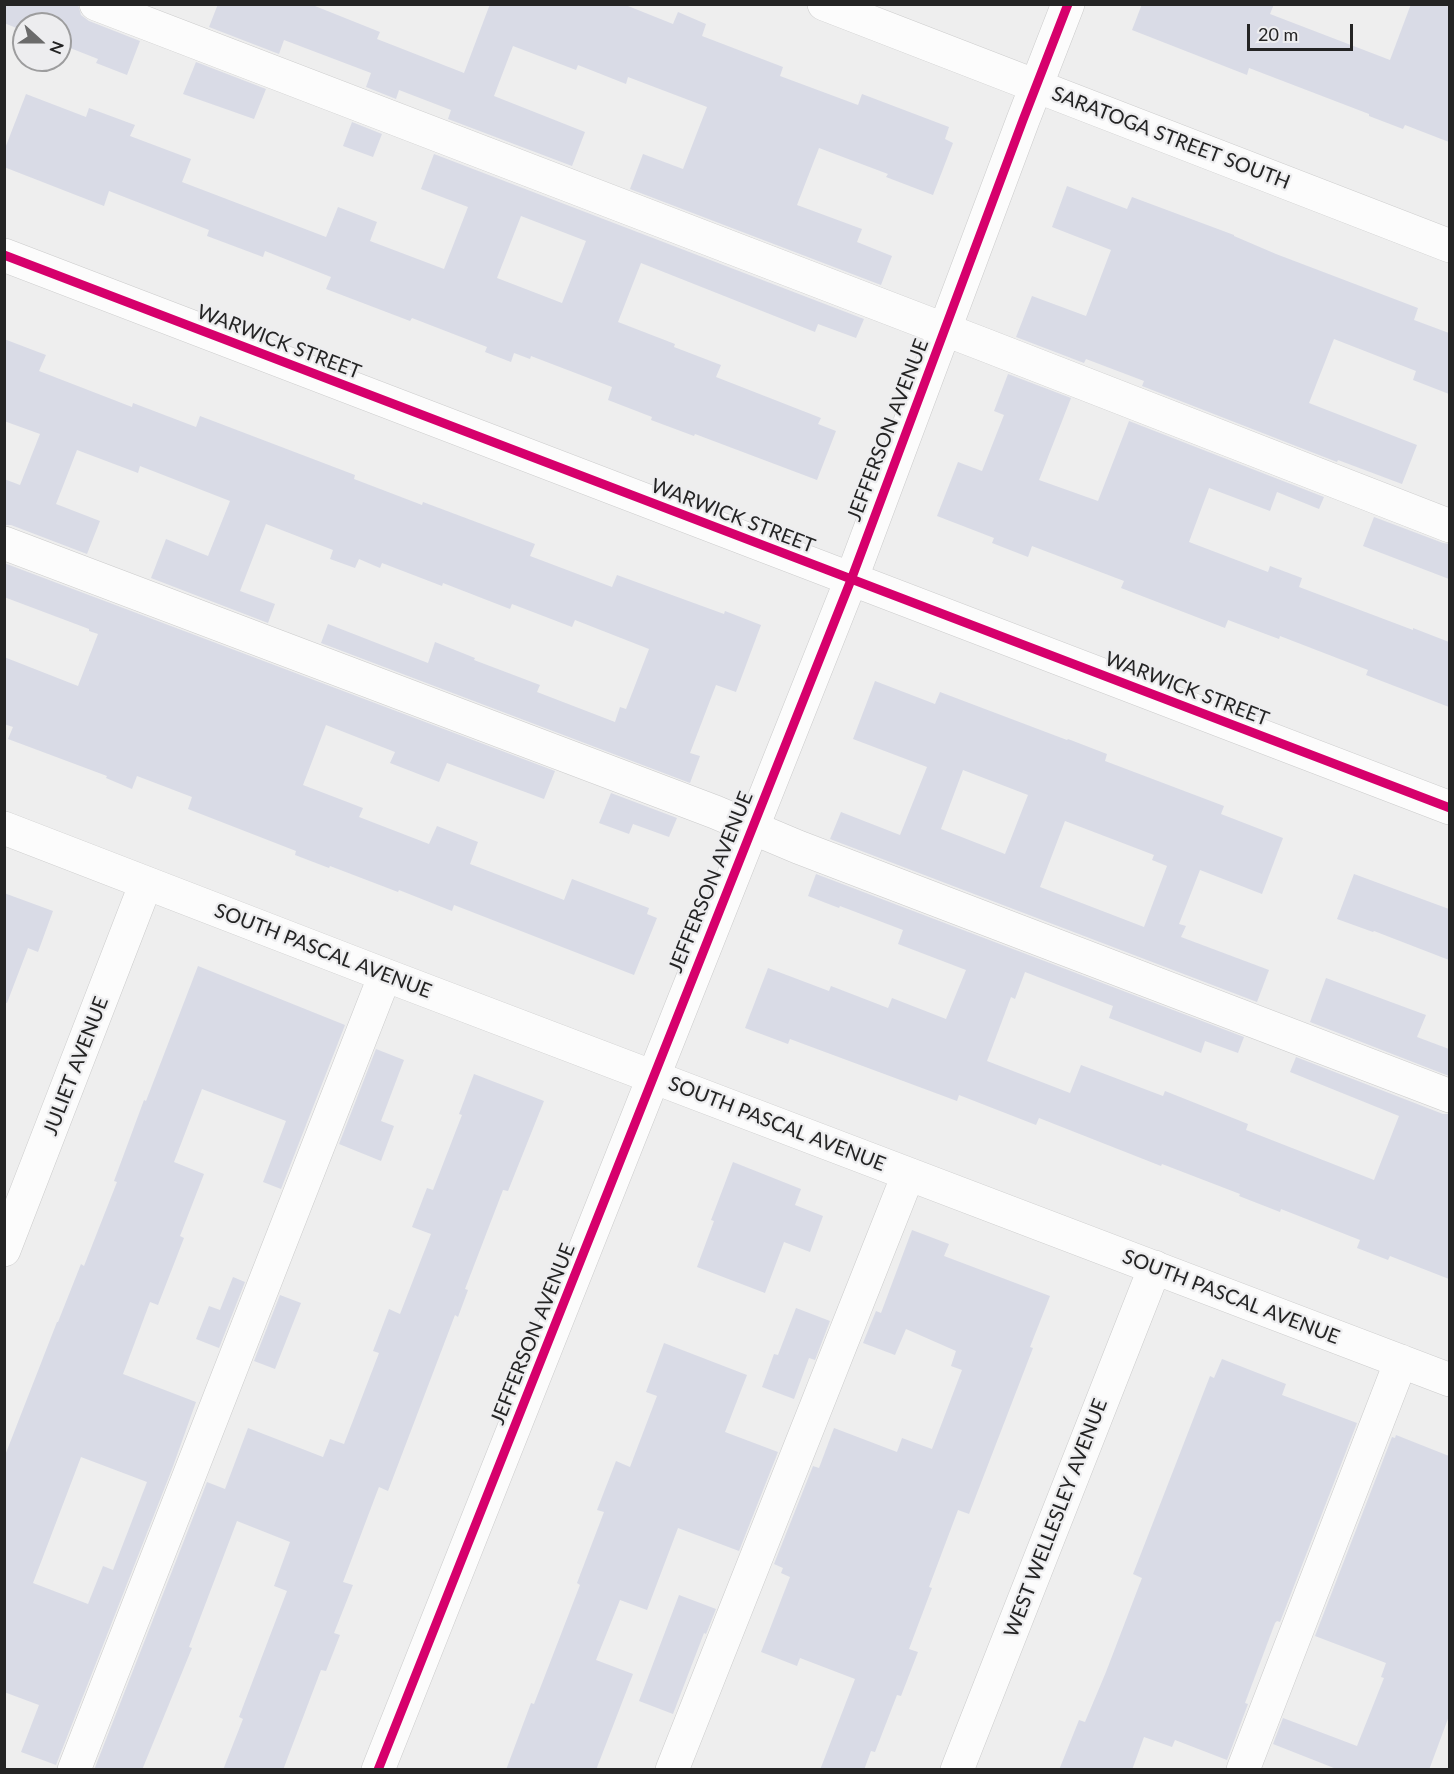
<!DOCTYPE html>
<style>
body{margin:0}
#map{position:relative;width:1454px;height:1774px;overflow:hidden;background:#eee;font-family:Lato,sans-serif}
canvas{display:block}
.frame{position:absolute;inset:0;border:6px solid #242424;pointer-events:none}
.north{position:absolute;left:12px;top:12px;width:60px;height:60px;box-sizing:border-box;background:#ededef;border:2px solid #9d9d9e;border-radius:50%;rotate:111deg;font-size:16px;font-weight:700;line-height:24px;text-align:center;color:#242424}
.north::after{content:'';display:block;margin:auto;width:21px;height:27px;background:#6b6b6b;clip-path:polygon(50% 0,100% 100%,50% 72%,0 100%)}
.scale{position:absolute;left:1247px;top:24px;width:106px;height:27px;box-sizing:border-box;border:3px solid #242424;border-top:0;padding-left:8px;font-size:18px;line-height:21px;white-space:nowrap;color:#242424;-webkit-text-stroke:4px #ededef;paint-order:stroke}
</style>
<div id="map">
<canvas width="1454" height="1774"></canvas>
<div class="frame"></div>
<div class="north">N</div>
<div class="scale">20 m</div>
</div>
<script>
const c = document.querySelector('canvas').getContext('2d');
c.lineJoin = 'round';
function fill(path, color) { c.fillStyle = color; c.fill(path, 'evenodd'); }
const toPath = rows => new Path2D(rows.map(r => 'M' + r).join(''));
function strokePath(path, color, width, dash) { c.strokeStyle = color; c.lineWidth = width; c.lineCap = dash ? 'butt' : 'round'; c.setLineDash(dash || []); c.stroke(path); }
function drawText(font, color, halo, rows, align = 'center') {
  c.font = font + ' Lato,sans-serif'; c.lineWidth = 4.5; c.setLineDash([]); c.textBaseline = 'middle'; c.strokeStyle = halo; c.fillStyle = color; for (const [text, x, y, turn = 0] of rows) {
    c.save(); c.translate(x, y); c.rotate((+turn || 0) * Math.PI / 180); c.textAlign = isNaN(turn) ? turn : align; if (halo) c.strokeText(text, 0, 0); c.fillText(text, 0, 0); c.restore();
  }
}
fill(toPath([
 [4,4,78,4,81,15,89,21,140,41,127,75,96,63,98,59,60,44,60,24,24,24,24,31,4,23],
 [218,4,310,4,380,32,377,39,464,73,490,4,623,4,673,24,678,12,706,24,702,36,783,67,780,76,858,105,862,94,949,127,945,139,953,143,933,195,886,177,888,174,819,148,797,205,862,229,857,242,892,256,881,285,630,189,643,154,683,169,707,107,628,77,626,84,578,65,576,70,513,46,494,96,585,132,572,166,448,119,451,110,399,90,396,99,366,87,371,73,284,40,279,54,209,27],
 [1142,4,1274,4,1270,14,1390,60,1411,4,1449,4,1449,142,1405,125,1403,129,1369,116,1369,114,1249,68,1247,75,1132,30],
 [196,62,266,89,254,119,183,94],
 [26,94,86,117,89,108,135,125,130,136,191,159,182,182,326,237,338,207,377,222,370,241,444,269,468,207,421,189,434,154,864,319,856,338,818,324,815,332,641,263,618,322,675,344,674,347,721,365,716,377,821,418,818,424,836,431,817,480,695,434,694,436,651,420,652,417,608,400,612,387,531,356,530,359,514,353,511,362,485,352,487,347,412,318,410,321,326,289,331,277,265,251,263,257,207,236,209,230,109,191,104,206,4,167,4,151],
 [521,216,586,241,562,303,497,278],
 [352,122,382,134,373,157,343,146],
 [1067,186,1127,209,1132,197,1234,235,1234,236,1276,254,1418,308,1414,320,1449,333,1449,394,1413,380,1416,371,1334,339,1309,403,1417,445,1402,484,1338,460,1337,462,1142,386,1144,381,1086,359,1084,363,1016,337,1032,296,1086,316,1111,250,1052,227],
 [4,339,46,355,39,371,132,407,133,403,196,427,200,416,355,475,354,479,422,505,423,502,535,544,530,556,612,587,617,575,724,614,725,611,761,625,736,692,716,685,690,753,700,756,690,783,321,643,328,624,428,663,435,642,475,658,474,660,540,685,537,692,615,722,620,707,626,709,649,649,575,620,572,627,512,604,510,609,443,583,442,586,382,563,380,568,359,559,355,568,330,559,333,550,266,524,240,591,275,604,268,623,151,578,166,539,208,556,230,501,140,466,138,473,77,450,56,504,100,521,87,554,11,525,4,525,4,479,20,485,40,434,4,421],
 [1008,374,1071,398,1039,480,1098,501,1129,421,1324,497,1319,509,1277,492,1270,511,1209,488,1189,542,1268,572,1270,566,1302,578,1299,587,1413,630,1413,628,1449,642,1449,707,1366,675,1368,670,1280,636,1279,639,1228,620,1225,628,1121,588,1124,581,1032,546,1028,557,992,543,994,538,937,516,958,462,982,471,1004,415,994,411],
 [1374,517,1443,543,1449,544,1449,579,1363,546],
 [4,563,555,771,544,799,447,763,439,782,390,763,395,752,326,725,303,785,363,808,359,817,429,844,437,826,478,842,470,864,564,900,572,879,649,908,647,914,657,918,634,975,454,905,452,911,399,890,398,892,330,866,329,868,295,855,296,851,188,809,192,797,137,776,132,789,106,778,107,776,8,739,13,727,4,724,4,657,78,686,98,634,89,631,89,629,4,597],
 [875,681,935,704,940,692,1067,740,1068,739,1107,754,1105,761,1224,806,1221,814,1283,838,1262,894,1200,870,1179,924,1186,926,1181,937,1269,970,1257,1002,830,839,841,812,900,835,927,767,853,739],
 [963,770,1028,795,1005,854,941,829],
 [1065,821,1154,855,1152,860,1167,866,1144,927,1040,887],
 [611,793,677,818,669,837,633,824,629,834,599,823],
 [816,874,1244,1037,1238,1053,1205,1041,1201,1053,1109,1018,1113,1006,1025,972,1015,999,1011,997,987,1061,1070,1093,1081,1065,1163,1096,1165,1091,1248,1124,1246,1130,1374,1180,1399,1116,1290,1072,1296,1057,1443,1114,1449,1114,1449,1279,1390,1256,1388,1260,1357,1248,1360,1240,1281,1209,1280,1212,1239,1196,1240,1194,1162,1164,1161,1166,1039,1118,1036,1125,959,1095,957,1101,790,1039,788,1044,745,1028,768,968,829,991,831,986,888,1008,892,998,946,1019,966,970,898,944,903,930,840,906,839,908,808,896],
 [1354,874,1449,909,1449,960,1374,931,1373,932,1337,919],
 [4,893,53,911,38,952,28,948,7,1003,4,1002],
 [198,966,345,1025,281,1189,263,1182,286,1121,202,1089,174,1162,204,1174,180,1236,184,1238,158,1305,150,1302,123,1374,196,1402,172,1469,56,1765,21,1752,39,1705,4,1692,4,1458,57,1322,58,1322,81,1264,84,1266,117,1182,114,1181,144,1100,146,1101],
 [81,1457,147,1482,113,1570,103,1566,88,1604,33,1583],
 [1326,978,1426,1015,1417,1037,1449,1049,1449,1076,1310,1022],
 [376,1049,404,1060,381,1121,394,1126,381,1161,339,1144],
 [474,1074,544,1101,508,1191,503,1190,465,1289,468,1290,458,1317,455,1315,388,1491,379,1487,377,1492,343,1582,353,1585,334,1633,340,1635,326,1671,321,1670,283,1770,223,1770,243,1719,239,1717,287,1591,274,1586,290,1542,237,1521,189,1647,192,1648,142,1770,94,1770,207,1482,225,1489,248,1428,323,1457,330,1439,344,1444,379,1353,373,1351,389,1309,400,1314,431,1234,412,1227,427,1188,433,1190,462,1115,459,1114],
 [733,1162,801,1189,795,1205,823,1216,810,1252,784,1242,765,1293,697,1267,714,1221,711,1220],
 [912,1230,949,1244,944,1256,1050,1296,1030,1347,1033,1348,969,1514,958,1510,929,1587,932,1588,909,1649,918,1652,901,1696,897,1695,875,1752,871,1751,864,1770,820,1770,855,1679,800,1658,797,1666,761,1652,790,1577,781,1573,783,1568,774,1564,813,1466,819,1468,834,1428,897,1452,902,1438,932,1449,962,1370,951,1366,956,1351,906,1329,895,1355,863,1343,876,1311,881,1313],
 [233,1277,245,1282,219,1348,196,1339,209,1306,220,1310],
 [280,1295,301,1303,275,1369,254,1361],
 [796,1308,830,1321,815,1360,809,1358,794,1399,762,1387,774,1354,778,1355],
 [664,1343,747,1375,725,1432,778,1452,739,1551,678,1528,647,1610,620,1600,596,1660,633,1674,596,1770,506,1770,531,1703,534,1704,580,1585,577,1583,604,1512,597,1510,616,1461,630,1467,657,1396,646,1392],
 [1222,1359,1286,1384,1282,1395,1357,1423,1280,1622,1277,1621,1275,1623,1245,1703,1248,1704,1227,1760,1175,1740,1172,1747,1144,1737,1132,1770,1059,1770,1079,1720,1085,1722,1106,1672,1142,1578,1133,1574,1210,1376,1214,1378],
 [1396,1435,1449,1456,1449,1716,1429,1770,1339,1770,1273,1744,1283,1718,1357,1746,1384,1678,1381,1677,1386,1663,1315,1636,1392,1437,1395,1438],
 [679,1595,716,1609,706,1634,704,1633,673,1714,639,1701]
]), '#d9dbe6');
const minor = toPath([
 [96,4,985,345,1450,526],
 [824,4,1450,246],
 [4,255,1450,808],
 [4,543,715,812,798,847,1450,1096],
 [4,828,385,975,1450,1380],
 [4,1250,146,883],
 [74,1770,385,975],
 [378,1770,851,580,1023,120,1068,4],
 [672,1770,908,1175],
 [957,1770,1155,1267],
 [1243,1770,1401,1361]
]);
strokePath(minor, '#cbcbcb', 34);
strokePath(minor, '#fcfcfc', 33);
strokePath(toPath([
 [4,255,1450,808],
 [378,1770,851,580,1023,120,1068,4]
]), '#d6006c', 9);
drawText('20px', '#242424', '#ededef', [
 ["SARATOGA STREET SOUTH",1171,138,21],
 ["WARWICK STREET",279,342,21],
 ["JEFFERSON AVENUE",888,430,-69],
 ["WARWICK STREET",733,516,21],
 ["WARWICK STREET",1187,689,21],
 ["JEFFERSON AVENUE",711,882,-68],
 ["SOUTH PASCAL AVENUE",323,951,21],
 ["JULIET AVENUE",76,1066,-69],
 ["SOUTH PASCAL AVENUE",777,1124,21],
 ["SOUTH PASCAL AVENUE",1231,1297,21],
 ["JEFFERSON AVENUE",533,1334,-68],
 ["WEST WELLESLEY AVENUE",1056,1518,-69]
]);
</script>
